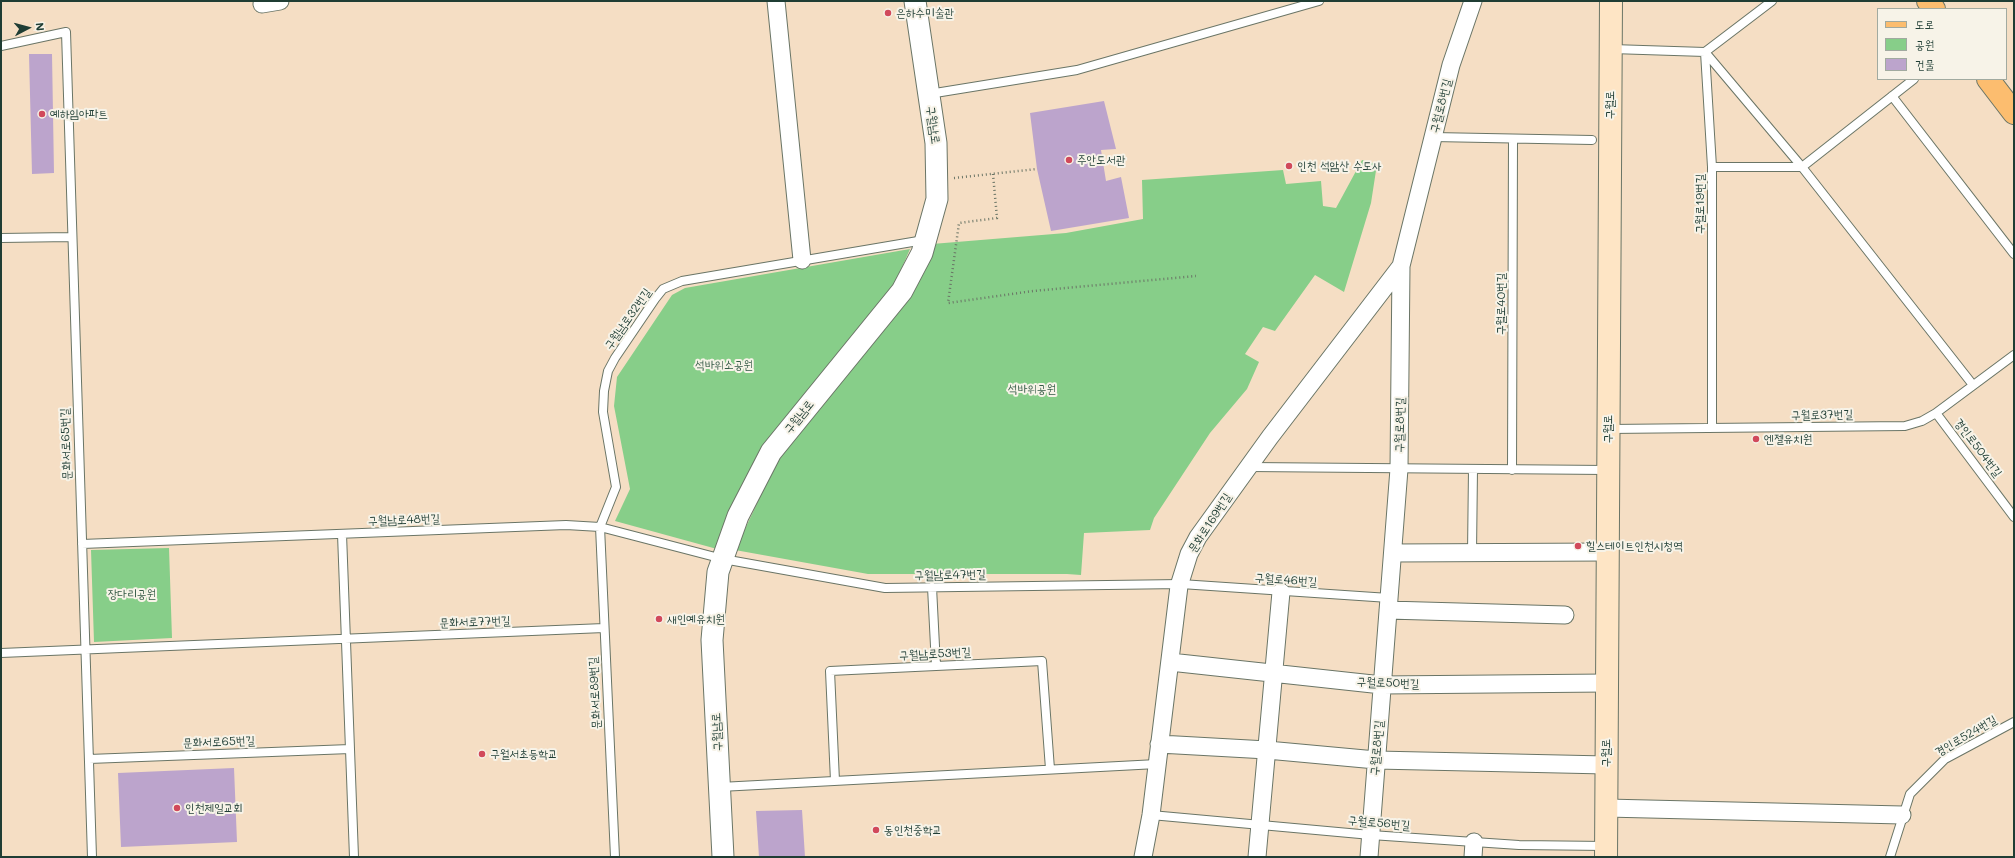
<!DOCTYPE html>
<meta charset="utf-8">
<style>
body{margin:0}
#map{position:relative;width:2015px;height:858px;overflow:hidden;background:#f5dec4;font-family:Mali,"Poor Story",sans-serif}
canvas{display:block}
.frame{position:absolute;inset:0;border:2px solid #1f3d34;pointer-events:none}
.legend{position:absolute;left:1877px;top:8px;width:130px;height:72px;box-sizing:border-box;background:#f7f3e8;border:1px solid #a1aaa0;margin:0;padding:5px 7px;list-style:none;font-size:12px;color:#1f3d34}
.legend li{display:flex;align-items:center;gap:8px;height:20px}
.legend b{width:20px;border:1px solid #a1aaa0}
.north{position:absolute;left:8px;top:8px;width:40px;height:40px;-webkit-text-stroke:3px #f7f3e8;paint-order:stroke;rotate:84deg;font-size:11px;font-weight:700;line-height:16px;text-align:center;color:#1f3d34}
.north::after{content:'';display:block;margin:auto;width:14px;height:18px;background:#1f3d34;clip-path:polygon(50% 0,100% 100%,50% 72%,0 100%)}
</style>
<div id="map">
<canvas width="2015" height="858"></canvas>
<div class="frame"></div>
<ul class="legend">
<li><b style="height:5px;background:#fcbd6f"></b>도로</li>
<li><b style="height:11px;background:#87ce89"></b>공원</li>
<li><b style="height:11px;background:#bca4cc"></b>건물</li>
</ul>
<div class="north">N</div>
</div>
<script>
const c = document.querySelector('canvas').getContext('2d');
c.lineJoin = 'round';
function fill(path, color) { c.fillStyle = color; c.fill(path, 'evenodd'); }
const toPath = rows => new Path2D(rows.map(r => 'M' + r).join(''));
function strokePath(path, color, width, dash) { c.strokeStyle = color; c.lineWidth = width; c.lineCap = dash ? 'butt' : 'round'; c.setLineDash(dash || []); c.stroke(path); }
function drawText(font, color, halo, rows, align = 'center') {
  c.font = font + ' Mali,"Poor Story",sans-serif'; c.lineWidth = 4; c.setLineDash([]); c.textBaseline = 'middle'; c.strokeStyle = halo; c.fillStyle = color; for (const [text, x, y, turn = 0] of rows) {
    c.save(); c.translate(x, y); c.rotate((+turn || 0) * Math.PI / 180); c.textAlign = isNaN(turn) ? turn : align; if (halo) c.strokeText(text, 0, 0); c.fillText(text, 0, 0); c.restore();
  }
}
fill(toPath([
 [1362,160,1377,164,1371,203,1344,292,1315,275,1275,331,1263,327,1245,354,1259,362,1247,389,1210,433,1154,518,1150,530,1084,533,1081,575,1067,574,868,574,735,550,782,451,932,244,1066,233,1143,219,1142,180,1283,170,1286,184,1321,181,1323,206,1336,208],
 [910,249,894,286,717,549,615,521,630,489,614,406,617,377,672,295,685,288],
 [169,548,172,638,94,642,91,550]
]), '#87ce89');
fill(toPath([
 [29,54,52,54,54,173,32,174],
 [1104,101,1116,149,1101,150,1106,181,1121,177,1129,218,1051,231,1037,169,1030,113],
 [234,768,237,842,121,847,118,773],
 [802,810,805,857,759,857,756,811]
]), '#bca4cc');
const service = toPath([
 [1,46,66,32,92,857],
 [1612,49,1705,52,1772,1],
 [1705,52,1802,167,1973,385],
 [1705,52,1712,167,1712,428],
 [929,94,1077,70,1319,1],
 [1892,96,2014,254],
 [1433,137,1592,140],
 [1712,167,1802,167,1914,79],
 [1,238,71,237],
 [1936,413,2014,517],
 [1609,429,1905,426,1922,421,1936,413,2014,355],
 [1249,467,1607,470],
 [1512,470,1513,139],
 [342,534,354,857],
 [82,544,566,525,600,527,723,559,885,588,1181,584,1389,598],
 [1472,553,1473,469],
 [932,587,936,666],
 [1,653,604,628],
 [89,759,350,749],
 [835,781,830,671,1042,661,1050,769],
 [720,787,1157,764],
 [1151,815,1371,835,1474,842,1519,845,1605,846],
 [615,857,600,527,616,487,603,412,604,391,608,371,615,358,655,299,663,289,682,281,924,240],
 [1890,857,1910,794,1945,759,2014,722]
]);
const minor = toPath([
 [776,1,802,260],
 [262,4,280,1],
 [1393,553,1608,552],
 [1388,610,1565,615],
 [1170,662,1382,685,1607,683],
 [1159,744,1267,750,1376,760,1606,765],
 [1606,808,1902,815],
 [1143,857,1151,815,1179,586,1189,554,1198,537,1270,437,1401,266],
 [1257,857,1281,592],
 [1369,857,1399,469,1401,266,1451,65,1473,1],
 [1473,857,1474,842]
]);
const tertiary = toPath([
 [723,857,712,640,718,572,738,516,771,452,902,291,922,253,937,199,936,143,915,1]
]);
const secondary = toPath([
 [1606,857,1611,1]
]);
const primary = toPath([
 [1928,1,1934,9],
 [1988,79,2014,113]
]);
strokePath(service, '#6a7566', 10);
strokePath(minor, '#6a7566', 19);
strokePath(tertiary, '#6a7566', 23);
strokePath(secondary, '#6a7566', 24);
strokePath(primary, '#6a7566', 24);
strokePath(toPath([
 [993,174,997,218,959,223,948,303,1033,291,1196,276],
 [954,178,1037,169]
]), '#6a7566', 2.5, [1, 3]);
strokePath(service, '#fff', 8);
strokePath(minor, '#fff', 17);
strokePath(tertiary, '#fff', 21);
strokePath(secondary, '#fee5c5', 22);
strokePath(primary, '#fcbd6f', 22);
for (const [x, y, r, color] of [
 [888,13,4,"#d1495b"],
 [42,114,4,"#d1495b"],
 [1069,160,4,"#d1495b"],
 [1289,166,4,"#d1495b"],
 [1756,439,4,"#d1495b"],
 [1578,546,4,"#d1495b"],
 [659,619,4,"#d1495b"],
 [482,754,4,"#d1495b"],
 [177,808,4,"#d1495b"],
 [876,830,4,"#d1495b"]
]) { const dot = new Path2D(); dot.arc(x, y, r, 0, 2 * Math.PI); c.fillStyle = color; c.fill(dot); strokePath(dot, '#f7f3e8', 1.5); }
drawText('12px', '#1f3d34', '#f7f3e8', [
 ["은하수미술관",896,13],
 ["예하임아파트",50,114],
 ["주안도서관",1077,160],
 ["인천 석암산 수도사",1297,166],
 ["엔젤유치원",1764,439],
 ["힐스테이트인천시청역",1586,546],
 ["새인예유치원",667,619],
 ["구월서초등학교",490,754],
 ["인천제일교회",185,808],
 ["동인천중학교",884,830]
], 'left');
drawText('12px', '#1f3d34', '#f7f3e8', [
 ["구월로",1610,105,-90],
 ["구월로8번길",1441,106,-76],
 ["구월남로",933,125,82],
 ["구월로19번길",1700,204,-90],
 ["구월로40번길",1501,304,-90],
 ["구월남로32번길",628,319,-55],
 ["구월로37번길",1822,415,-1],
 ["구월남로",799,417,-51],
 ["구월로8번길",1400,425,-89],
 ["구월로",1608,429,-90],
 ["문화서로65번길",66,444,-92],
 ["경인로504번길",1978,448,53],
 ["구월남로48번길",404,520,-2],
 ["문화로169번길",1210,523,-57],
 ["구월남로47번길",950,575,-1],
 ["구월로46번길",1286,580,4],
 ["문화서로77번길",475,622,-2],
 ["구월남로53번길",935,654,-3],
 ["구월로50번길",1388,683,2],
 ["문화서로89번길",595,693,-93],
 ["구월남로",717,732,-93],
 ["경인로524번길",1966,736,-30],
 ["문화서로65번길",219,742,-2],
 ["구월로8번길",1377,748,-85],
 ["구월로",1606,753,-90],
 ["구월로56번길",1379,823,5]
]);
drawText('12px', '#345a45', '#f7f3e8', [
 ["석바위소공원",724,365],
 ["석바위공원",1032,389],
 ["장다리공원",132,594]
]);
</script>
